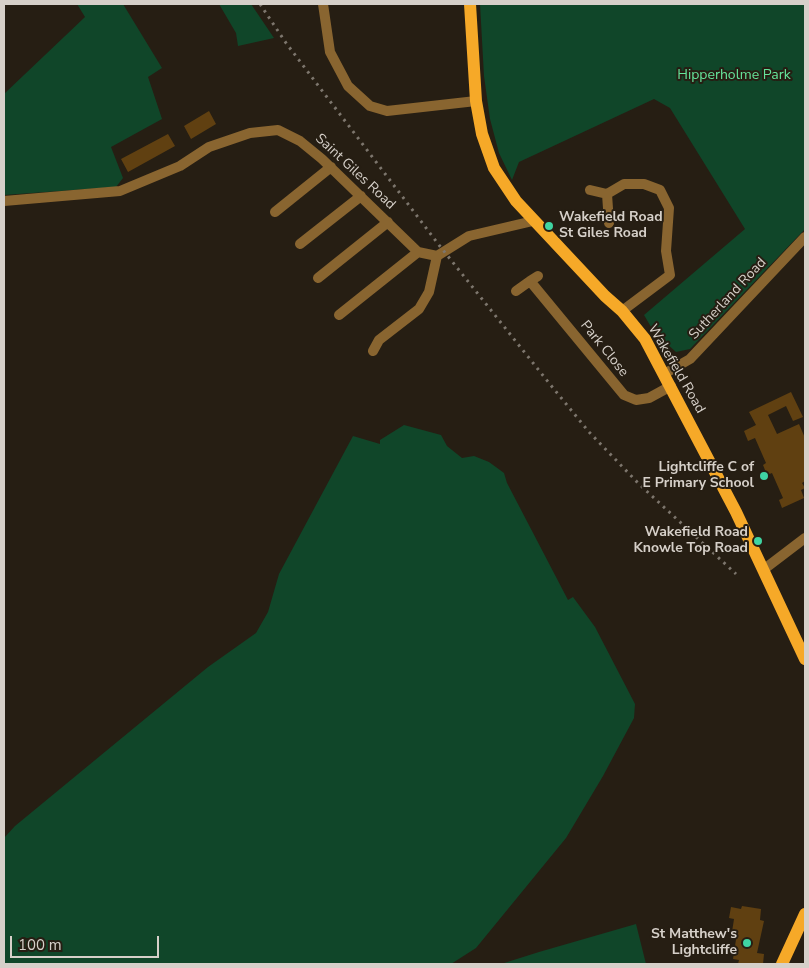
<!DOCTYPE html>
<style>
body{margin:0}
#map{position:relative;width:809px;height:968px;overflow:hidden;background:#261e13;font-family:"Nunito Sans",sans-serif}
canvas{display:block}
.frame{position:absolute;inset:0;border:5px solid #d6d0c9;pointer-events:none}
.scale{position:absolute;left:10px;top:936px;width:149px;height:22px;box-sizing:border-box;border:2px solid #d6d0c9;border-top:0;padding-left:6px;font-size:15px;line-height:18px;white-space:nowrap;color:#d6d0c9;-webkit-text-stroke:4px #261e13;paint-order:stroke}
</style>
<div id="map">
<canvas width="809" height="968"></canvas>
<div class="frame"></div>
<div class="scale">100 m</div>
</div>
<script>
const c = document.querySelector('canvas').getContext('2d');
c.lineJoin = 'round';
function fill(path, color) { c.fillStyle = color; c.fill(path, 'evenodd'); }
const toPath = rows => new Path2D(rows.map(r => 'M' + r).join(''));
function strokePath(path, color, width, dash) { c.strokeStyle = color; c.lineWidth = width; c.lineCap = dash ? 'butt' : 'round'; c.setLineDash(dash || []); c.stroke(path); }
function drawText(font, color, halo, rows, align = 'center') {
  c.font = font + ' "Nunito Sans",sans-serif'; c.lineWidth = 4; c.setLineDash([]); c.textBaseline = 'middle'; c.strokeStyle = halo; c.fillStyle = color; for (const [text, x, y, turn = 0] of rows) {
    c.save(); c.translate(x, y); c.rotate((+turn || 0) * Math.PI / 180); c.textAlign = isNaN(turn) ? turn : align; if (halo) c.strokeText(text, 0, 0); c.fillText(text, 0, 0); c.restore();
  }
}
fill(toPath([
 [77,4,123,4,162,68,148,77,162,119,111,147,123,178,116,187,4,195,4,94,85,17],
 [219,4,251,4,274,38,238,46,236,33],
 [480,4,805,4,805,229,690,349,676,352,654,332,644,315,745,229,670,108,654,99,519,162,512,180,499,153,490,119,484,76],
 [404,425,441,435,447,446,462,458,474,456,489,462,504,473,507,483,568,600,573,597,595,627,635,704,634,718,603,776,566,838,476,948,451,964,4,964,4,838,15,826,208,667,256,633,268,612,279,574,353,436,380,444,380,440],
 [636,924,646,964,501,964,539,952]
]), '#104629');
fill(toPath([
 [209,111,216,124,191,139,184,126],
 [168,134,175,146,128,172,121,159],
 [791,392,803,417,793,421,786,406,768,415,777,434,799,424,805,438,805,481,802,483,805,488,801,490,804,498,782,508,779,500,783,498,772,473,767,475,763,465,766,463,755,438,748,441,744,431,756,425,749,412],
 [742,906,761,909,760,920,764,921,757,953,764,954,763,964,738,964,739,960,733,959,737,933,732,932,734,919,729,918,731,907,741,909]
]), '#604011');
strokePath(toPath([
 [323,4,330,52,348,86,370,106,387,111,476,101],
 [590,190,607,194,624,184,644,184,660,190,669,208,666,251,670,275,622,311],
 [607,194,609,223],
 [4,201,120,191,180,166,209,147,250,133,278,130,300,141,322,159,418,252,437,256,469,236,533,221],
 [275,212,331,167],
 [300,244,361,196],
 [538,276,530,281,624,395,636,400,649,398,671,386],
 [318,278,388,222],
 [516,291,530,281],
 [339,315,418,252],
 [373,351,379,340,419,309,429,292,437,256],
 [664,374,690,359,805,237]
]), '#896530', 10);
strokePath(toPath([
 [763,570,805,538]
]), '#896530', 10);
strokePath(toPath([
 [470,4,476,101,482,134,494,168,516,201,605,296,622,311,645,339,736,512,805,659],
 [782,964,805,914]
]), '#f6a928', 12);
strokePath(toPath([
 [260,4,286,43,439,245,549,383,589,432,639,484,736,574]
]), '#7d766d', 3, [2.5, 5]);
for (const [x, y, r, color] of [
 [549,226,5,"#3fd4a2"],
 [764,476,5,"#3fd4a2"],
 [758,541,5,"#3fd4a2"],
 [747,943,5,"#3fd4a2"]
]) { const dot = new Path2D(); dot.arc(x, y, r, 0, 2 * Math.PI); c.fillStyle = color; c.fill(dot); strokePath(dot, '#261e13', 2); }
drawText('14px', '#65e49a', '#261e13', [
 ["Hipperholme Park",734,76]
]);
drawText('14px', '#d6d0c9', '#261e13', [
 ["Saint Giles Road",355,172,43],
 ["Sutherland Road",728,299,-47],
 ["Park Close",604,349,51],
 ["Wakefield Road",676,369,60]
]);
drawText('bold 14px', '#d6d0c9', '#261e13', [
 ["Wakefield Road",559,218,"left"],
 ["St Giles Road",559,234,"left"],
 ["Lightcliffe C of",754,468],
 ["E Primary School",754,484],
 ["Wakefield Road",748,533],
 ["Knowle Top Road",748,549],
 ["St Matthew's",737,935],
 ["Lightcliffe",737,951]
], 'right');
</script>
